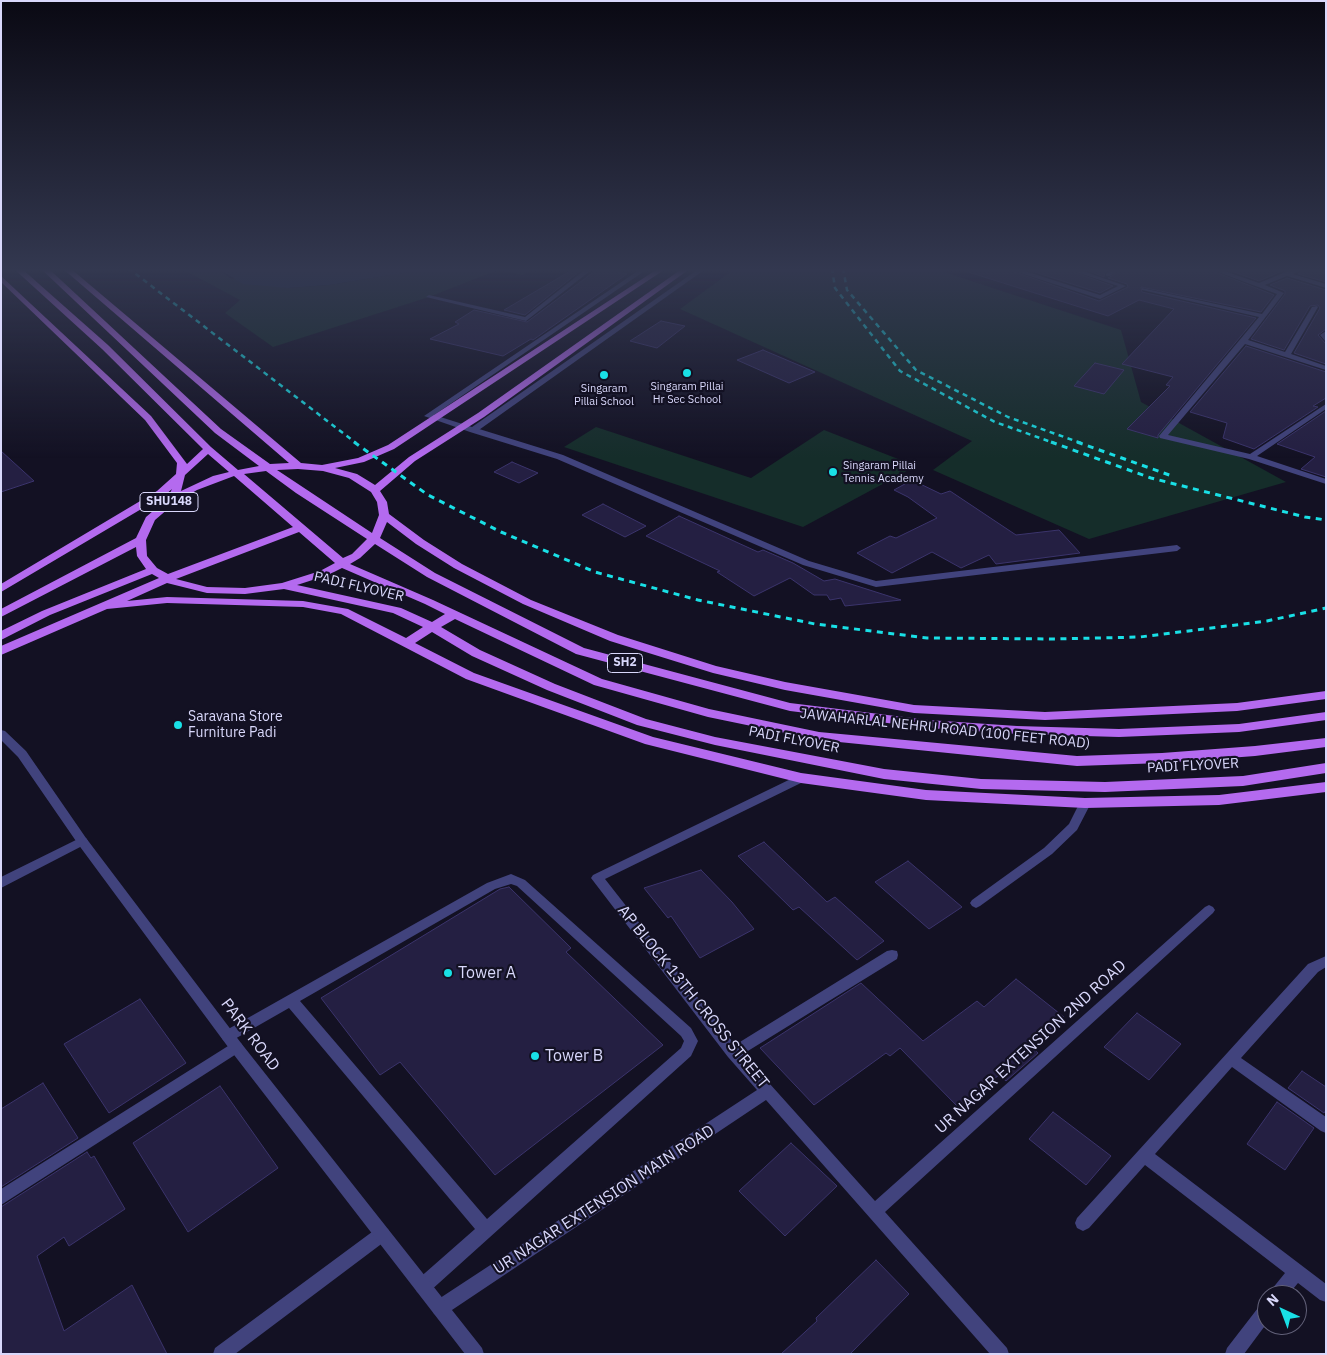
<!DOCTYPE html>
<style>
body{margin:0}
#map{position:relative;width:1327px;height:1355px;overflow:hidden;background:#131123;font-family:"IBM Plex Sans",sans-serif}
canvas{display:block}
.frame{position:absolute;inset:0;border:2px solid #d9d8fb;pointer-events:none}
.north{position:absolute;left:1257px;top:1285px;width:50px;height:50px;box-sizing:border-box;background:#131123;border:1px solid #626179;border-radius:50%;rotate:317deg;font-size:14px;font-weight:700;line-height:20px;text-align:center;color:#d9d8fb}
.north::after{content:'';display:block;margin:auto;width:18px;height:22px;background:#19e0e6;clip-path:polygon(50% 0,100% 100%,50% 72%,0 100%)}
</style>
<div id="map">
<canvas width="1327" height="1355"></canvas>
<div class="frame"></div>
<div class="north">N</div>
</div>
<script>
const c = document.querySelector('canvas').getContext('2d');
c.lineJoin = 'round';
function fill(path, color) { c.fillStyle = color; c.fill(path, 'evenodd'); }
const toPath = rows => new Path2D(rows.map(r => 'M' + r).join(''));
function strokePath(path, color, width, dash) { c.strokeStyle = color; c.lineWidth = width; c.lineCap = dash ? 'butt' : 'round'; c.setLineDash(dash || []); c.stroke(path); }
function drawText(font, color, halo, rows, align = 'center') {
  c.font = font + ' "IBM Plex Sans",sans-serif'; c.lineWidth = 4.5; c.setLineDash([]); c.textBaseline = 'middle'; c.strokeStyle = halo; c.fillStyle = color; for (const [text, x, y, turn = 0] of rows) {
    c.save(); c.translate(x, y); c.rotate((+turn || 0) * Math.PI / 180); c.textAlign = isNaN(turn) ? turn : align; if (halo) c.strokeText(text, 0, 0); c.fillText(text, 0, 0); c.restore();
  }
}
fill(toPath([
 [180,268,217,268,230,278,288,288,329,285,434,268,533,268,523,275,498,270,429,297,273,347,225,313,240,300],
 [736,268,932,268,1121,330,1141,402,1286,482,1089,539,933,470,972,441,680,309],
 [596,427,751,478,824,430,916,466,803,527,564,447]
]), '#152d2a');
fill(toPath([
 [217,268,434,268,329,285,288,288,243,284]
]), '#152d49');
const building = toPath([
 [599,268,627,274,533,340,531,339,503,356,430,339,459,324,455,322,474,310,527,322,599,268],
 [969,268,1003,268,1099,301,1128,287,1127,284,1108,278,1125,268,1205,268,1274,295,1261,312,1141,287,1142,292,1256,318,1158,435,1158,438,1127,429,1170,386,1166,385,1173,377,1122,364,1174,309,1139,300,1108,316,968,272,969,268],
 [1022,268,1062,268,1113,286,1100,293,1022,268],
 [1081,268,1111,268,1105,272,1104,277,1081,268],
 [1223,268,1289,268,1259,281,1223,268],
 [1306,268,1326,273,1326,282,1298,274,1306,268],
 [572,270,580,271,525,315,504,310,572,270],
 [1287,278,1326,290,1326,329,1318,335,1326,344,1326,364,1294,353,1320,308,1318,305,1310,306,1284,350,1251,339,1285,294,1285,291,1270,285,1287,278],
 [661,321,685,326,657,348,630,341,661,321],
 [1246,346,1326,372,1326,398,1313,406,1318,407,1254,449,1223,438,1227,423,1190,412,1246,346],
 [763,350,815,372,789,383,737,360,763,350],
 [1095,363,1124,370,1104,394,1074,386,1095,363],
 [1326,411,1326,477,1301,469,1315,457,1277,444,1326,411],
 [1,451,34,481,1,492,1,451],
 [512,462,538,473,519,483,494,472,512,462],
 [912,480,941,494,950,491,1016,535,1059,530,1080,553,996,564,989,555,961,568,932,552,892,573,857,553,890,536,896,538,937,518,908,497,894,490,912,480],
 [603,504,646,526,625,537,582,515,603,504],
 [679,516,758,552,763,550,793,563,824,581,835,579,901,600,845,606,841,598,830,600,827,595,814,595,790,578,754,596,717,572,720,571,646,536,679,516],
 [764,842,827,902,835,897,884,941,857,960,799,907,793,910,738,856,764,842],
 [908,861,962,907,929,929,875,882,908,861],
 [701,870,732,902,754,929,700,958,671,916,668,918,644,888,701,870],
 [509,887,571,948,566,952,663,1045,495,1175,400,1062,380,1075,321,998,500,889,509,887],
 [1016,979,1064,1017,1031,1046,1038,1053,1006,1081,999,1075,958,1107,900,1048,890,1056,886,1053,814,1105,760,1048,861,983,923,1041,977,1001,984,1007,1016,979],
 [140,999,186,1063,109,1113,64,1044,140,999],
 [1137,1013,1181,1044,1149,1080,1104,1047,1137,1013],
 [1302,1071,1326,1087,1326,1110,1324,1113,1288,1088,1302,1071],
 [43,1083,78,1138,1,1187,1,1109,43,1083],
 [220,1086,278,1168,188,1232,133,1143,220,1086],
 [1277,1102,1314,1128,1285,1170,1247,1144,1277,1102],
 [1053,1112,1111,1156,1086,1185,1029,1139,1053,1112],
 [791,1143,837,1186,785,1236,739,1191,791,1143],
 [87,1152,91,1158,94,1156,125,1209,69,1246,64,1237,37,1256,64,1331,132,1285,167,1354,1,1354,1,1207,87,1152],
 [876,1260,909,1294,850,1354,781,1354,817,1321,816,1318,876,1260]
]);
fill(building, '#241f42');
strokePath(building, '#3b346c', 1);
fill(toPath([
 [587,268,594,268,526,321,426,297,429,295,525,317,587,268],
 [1005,268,1015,268,1100,295,1118,286,1064,268,1074,268,1126,286,1100,299,1005,268],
 [1115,268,1123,268,1110,276,1106,276,1106,274,1115,268],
 [1207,268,1216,268,1259,283,1295,268,1304,268,1293,274,1326,284,1326,288,1287,276,1265,285,1284,293,1248,340,1285,352,1312,307,1317,306,1318,307,1291,354,1326,366,1326,370,1245,344,1168,435,1250,454,1326,404,1326,409,1257,456,1326,479,1326,484,1249,459,1160,438,1159,436,1259,317,1142,290,1142,288,1262,314,1277,294,1207,268],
 [1326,331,1326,342,1320,335,1326,331],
 [470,428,476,428,563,455,809,561,876,581,1177,545,1181,548,1177,551,876,587,803,565,557,459,470,432,470,428],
 [801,774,805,775,807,778,805,781,605,879,735,1045,887,951,892,950,897,951,898,955,897,959,743,1054,875,1201,1205,907,1209,905,1213,907,1215,910,1213,913,885,1212,1007,1348,1009,1354,990,1354,766,1100,446,1314,440,1316,434,1314,432,1308,434,1302,757,1090,728,1057,591,878,593,875,801,774],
 [1085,799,1089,800,1091,803,1077,830,1052,854,980,906,976,908,972,906,970,903,972,900,1044,848,1069,824,1081,800,1085,799],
 [82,837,86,838,88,841,86,844,1,888,1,877,82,837],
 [511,874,525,880,691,1028,698,1041,691,1056,429,1292,423,1294,417,1292,415,1286,417,1280,475,1229,289,1008,233,1040,228,1042,223,1040,221,1036,223,1032,487,883,511,874],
 [511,884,517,886,681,1036,684,1041,681,1048,487,1219,300,1001,495,889,511,884],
 [1326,956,1326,967,1318,972,1241,1058,1326,1117,1326,1133,1321,1131,1232,1067,1155,1154,1326,1284,1326,1302,1320,1300,1298,1283,1288,1295,1270,1295,1272,1289,1285,1273,1145,1165,1089,1228,1083,1231,1077,1228,1075,1223,1077,1218,1139,1150,1308,964,1326,956],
 [236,1041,241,1043,243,1047,241,1051,1,1205,1,1189,236,1041],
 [382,1226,388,1229,390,1234,388,1239,235,1354,213,1354,215,1348,376,1229,382,1226],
 [1267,1302,1267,1323,1244,1354,1225,1354,1227,1348,1261,1304,1267,1302]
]), '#41437d');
fill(toPath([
 [642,268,649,268,434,415,472,427,700,268,707,268,476,432,470,432,424,416,642,268],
 [1,730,5,731,26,751,86,838,241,1043,482,1348,484,1354,465,1354,231,1051,78,844,18,757,1,740,1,730]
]), '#41437d');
fill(toPath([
 [13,268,21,268,108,345,211,447,238,470,259,466,215,433,40,268,48,268,221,429,270,464,289,463,62,268,70,268,301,463,322,465,358,458,388,445,659,268,667,268,394,449,364,462,335,468,357,474,375,485,409,457,478,413,683,268,691,268,484,417,415,461,380,491,387,502,389,514,424,540,462,564,531,600,618,635,716,666,785,682,914,705,1045,712,1237,703,1326,691,1326,699,1237,711,1045,720,914,713,785,690,713,673,610,641,523,604,454,568,416,544,387,522,380,538,435,573,584,648,790,703,928,720,1017,726,1119,729,1239,724,1326,712,1326,720,1239,732,1119,737,1017,734,928,728,790,711,576,654,427,577,375,544,360,558,350,564,433,600,602,679,709,709,819,732,1077,756,1162,753,1255,746,1326,738,1326,747,1255,756,1162,763,1077,766,819,740,708,717,594,685,455,619,441,627,480,650,555,684,646,719,715,737,884,769,981,779,1105,782,1243,776,1326,763,1326,773,1243,786,1105,792,981,789,884,779,715,745,637,725,547,690,472,656,432,632,415,643,474,673,653,737,801,773,926,790,1085,798,1219,795,1326,782,1326,792,1219,805,1085,808,926,800,801,783,645,744,466,679,341,614,303,607,167,603,107,609,1,655,1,646,159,578,152,574,50,615,1,640,1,631,42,611,146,569,137,556,136,547,1,617,1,609,136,538,146,517,167,499,172,489,165,495,1,592,1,584,157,491,176,474,177,463,145,420,1,282,1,276,151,416,187,464,203,449,102,349,13,268],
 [208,454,229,472,213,476,181,491,185,475,208,454],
 [298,469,323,471,349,478,371,492,377,502,379,515,372,533,277,470,298,469],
 [266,471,296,493,367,539,352,554,343,558,244,474,266,471],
 [234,476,293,527,168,574,157,568,147,556,146,540,155,520,176,502,197,490,234,476],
 [299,532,335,563,320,571,282,583,245,588,207,587,176,579,299,532],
 [342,568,425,604,445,614,432,622,401,608,297,585,328,575,342,568],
 [167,583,207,593,245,594,284,589,393,613,423,627,406,638,348,609,303,601,167,597,127,601,167,583]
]), '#b46aef');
strokePath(toPath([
 [128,268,356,443],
 [832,268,835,288,900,371,995,422,1054,443],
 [843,268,847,290,916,370,1008,417,1081,443]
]), '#19e0e6', 2.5, [5, 4.5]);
strokePath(toPath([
 [354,442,428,495,501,532,595,572,698,600,815,624,927,638,1055,639,1140,637,1267,621,1326,608],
 [1051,442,1151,478,1305,517,1326,520],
 [1077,442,1172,476]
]), '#19e0e6', 3, [6, 5.5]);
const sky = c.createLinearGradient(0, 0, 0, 458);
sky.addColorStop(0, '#0a0913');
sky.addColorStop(0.59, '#333850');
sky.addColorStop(1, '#33385000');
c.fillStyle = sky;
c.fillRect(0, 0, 1327, 458);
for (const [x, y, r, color] of [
 [687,373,5,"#19e0e6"],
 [604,375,5,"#19e0e6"],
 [833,472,5,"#19e0e6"],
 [178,725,5,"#19e0e6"],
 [448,973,5,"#19e0e6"],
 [535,1056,5,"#19e0e6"]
]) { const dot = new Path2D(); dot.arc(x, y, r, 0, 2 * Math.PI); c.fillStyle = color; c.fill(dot); strokePath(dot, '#131123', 2); }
drawText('11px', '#d9d8fb', '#131123', [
 ["Singaram Pillai",687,387],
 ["Hr Sec School",687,400],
 ["Singaram",604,389],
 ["Pillai School",604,402],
 ["Singaram Pillai",843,466,"left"],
 ["Tennis Academy",843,479,"left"]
]);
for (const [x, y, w] of [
 [169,502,58],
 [625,663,35]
]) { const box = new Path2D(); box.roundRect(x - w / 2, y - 9.5, w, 19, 4); c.fillStyle = '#131123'; c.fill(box); strokePath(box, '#d9d8fb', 1); }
drawText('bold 12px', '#d9d8fb', null, [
 ["SHU148",169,502],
 ["SH2",625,663]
]);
drawText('14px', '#d9d8fb', '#131123', [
 ["PADI FLYOVER",359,587,13],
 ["JAWAHARLAL NEHRU ROAD (100 FEET ROAD)",945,729,6],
 ["PADI FLYOVER",794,740,11],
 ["PADI FLYOVER",1193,766,-3]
]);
drawText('14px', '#d9d8fb', '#131123', [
 ["Saravana Store",188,717],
 ["Furniture Padi",188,733]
], 'left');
drawText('16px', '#d9d8fb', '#131123', [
 ["Tower A",458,973],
 ["Tower B",545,1056]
], 'left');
drawText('16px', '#d9d8fb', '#131123', [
 ["AP BLOCK 13TH CROSS STREET",693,997,51],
 ["PARK ROAD",250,1035,53],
 ["UR NAGAR EXTENSION 2ND ROAD",1031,1047,-42],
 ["UR NAGAR EXTENSION MAIN ROAD",604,1200,-33]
]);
</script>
